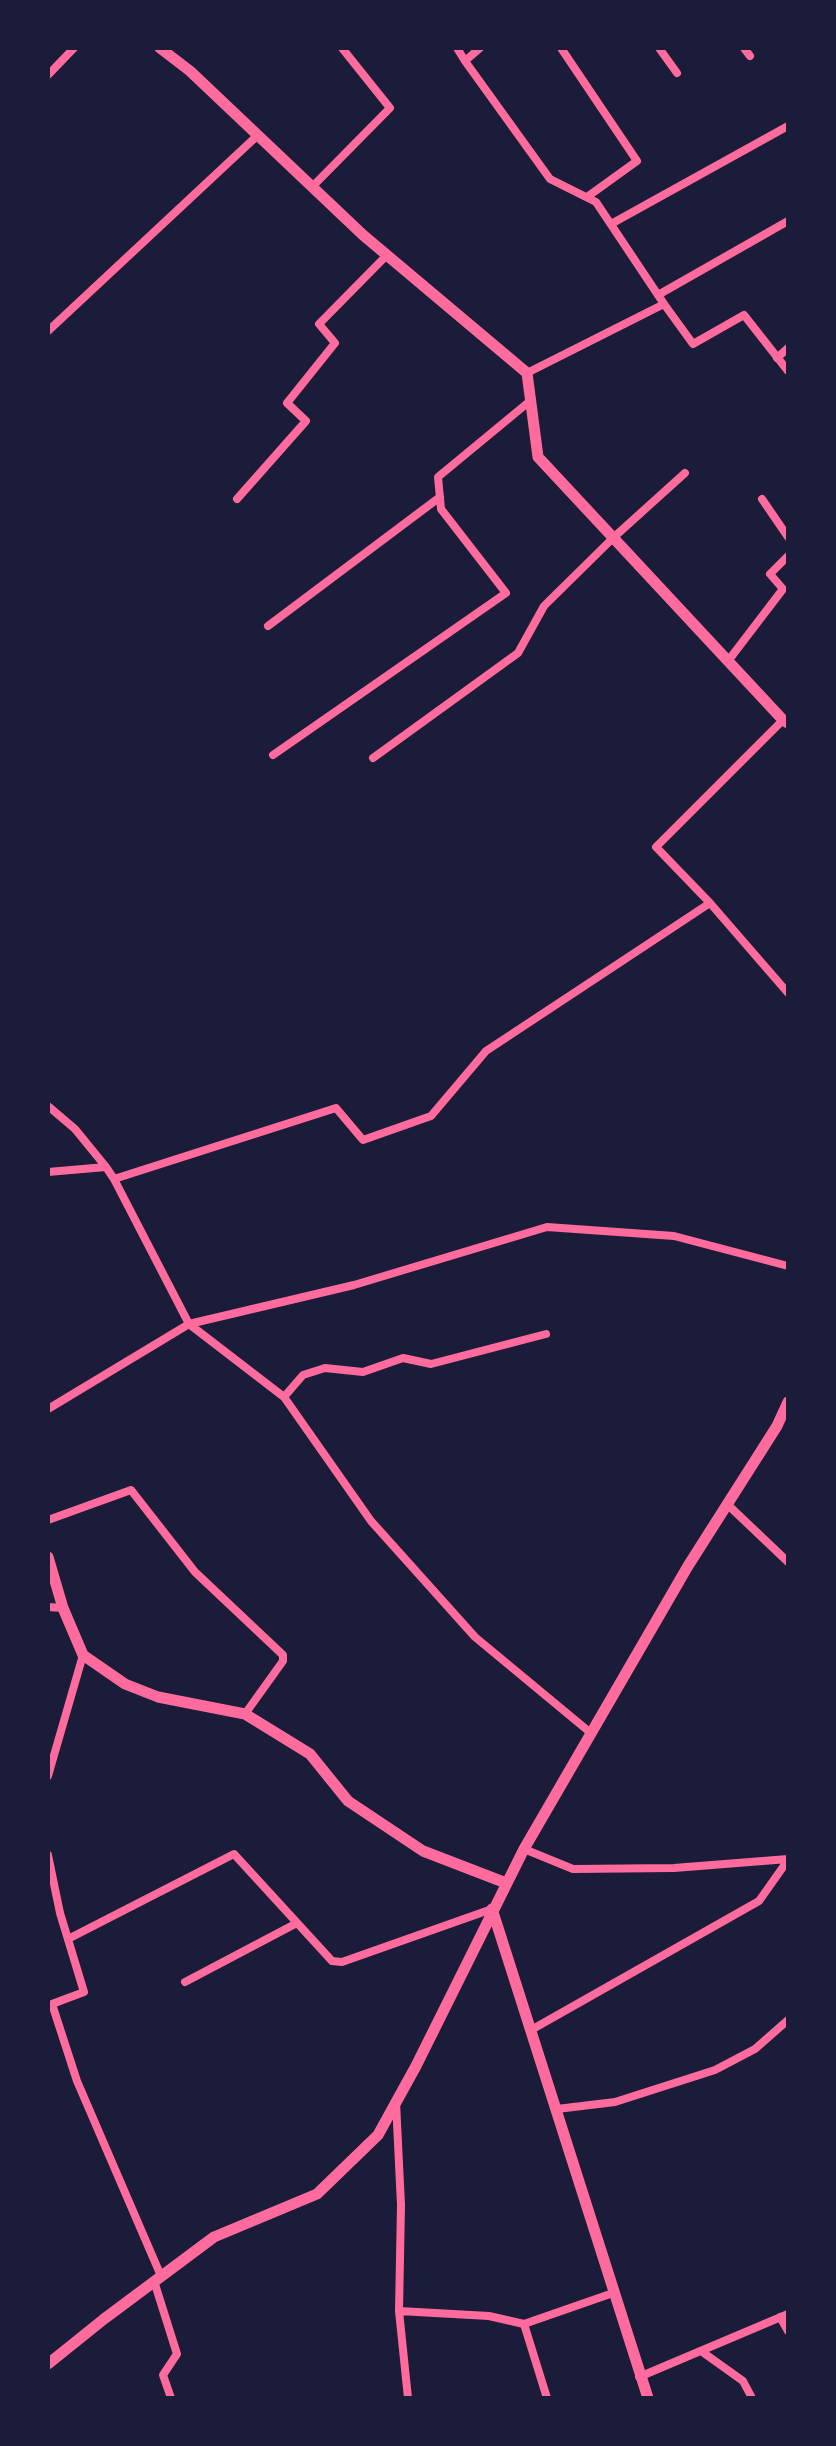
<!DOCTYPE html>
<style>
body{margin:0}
#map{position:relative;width:836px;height:2446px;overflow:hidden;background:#1b1b3a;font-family:"Exo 2",sans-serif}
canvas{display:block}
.frame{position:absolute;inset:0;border:50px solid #1b1b3a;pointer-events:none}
</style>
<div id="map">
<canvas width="836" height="2446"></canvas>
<div class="frame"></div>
</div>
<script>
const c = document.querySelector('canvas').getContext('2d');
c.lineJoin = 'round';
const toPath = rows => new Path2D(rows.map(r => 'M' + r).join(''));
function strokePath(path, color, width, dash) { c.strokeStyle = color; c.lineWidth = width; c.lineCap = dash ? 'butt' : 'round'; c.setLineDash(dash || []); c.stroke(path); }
strokePath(toPath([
 [457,48,465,61,550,179,596,202,664,304,527,373],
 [561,48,637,161,587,197],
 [659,48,677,73],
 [744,48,750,56],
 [465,61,480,48],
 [48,75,74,48],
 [312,187,390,108,342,48],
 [611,224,788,126],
 [658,295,788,221],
 [664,304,693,344,744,315,788,371],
 [48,331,258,135],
 [777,358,788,348],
 [237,499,306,421,287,403,335,343,319,324,387,255],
 [762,499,788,537],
 [268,626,440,497],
 [728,661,783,589,770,574,788,556],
 [273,755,506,593,441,509,438,477,530,401],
 [373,758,518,653,544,606,613,538,685,473],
 [710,903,788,993],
 [48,1106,75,1129,106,1167],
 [48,1172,106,1167,114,1179,189,1324,284,1397,371,1521,475,1637,592,1734],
 [114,1179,336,1108,363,1140,431,1116,486,1051,710,903,656,847,783,720],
 [284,1397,303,1375,325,1368,363,1372,403,1358,431,1364,546,1334],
 [48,1409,189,1324,354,1285,547,1227,674,1236,788,1266],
 [727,1504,788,1562],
 [48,1520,131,1490,195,1572,283,1655,283,1661,245,1714],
 [48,1607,63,1608],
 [48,1776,83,1655],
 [524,1849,573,1869,674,1868,788,1859],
 [48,1855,60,1913,84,1992,52,2004,77,2081,161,2276],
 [68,1939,234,1854,332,1961,342,1962,492,1909],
 [185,1982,297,1923],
 [531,2030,759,1901,788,1860],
 [396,2102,401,2205,399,2311,408,2398],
 [557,2109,615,2102,715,2070,755,2049,788,2020],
 [154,2281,177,2354,163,2375,171,2398],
 [399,2311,489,2316,524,2324,613,2293],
 [780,2317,788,2331],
 [524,2324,547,2398],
 [701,2351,743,2381,752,2398],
 [639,2377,788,2314]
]), '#ff6b9d', 8);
strokePath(toPath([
 [160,48,190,71,363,235,527,373,538,457,783,720,788,723],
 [48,1557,63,1608,83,1655,125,1684,158,1697,245,1714,310,1754,348,1801,423,1851,506,1883],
 [492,1909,648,2398],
 [48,2364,104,2319,214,2237,317,2194,378,2135,416,2066,524,1849,688,1566,777,1426,788,1402]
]), '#ff6b9d', 11);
</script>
